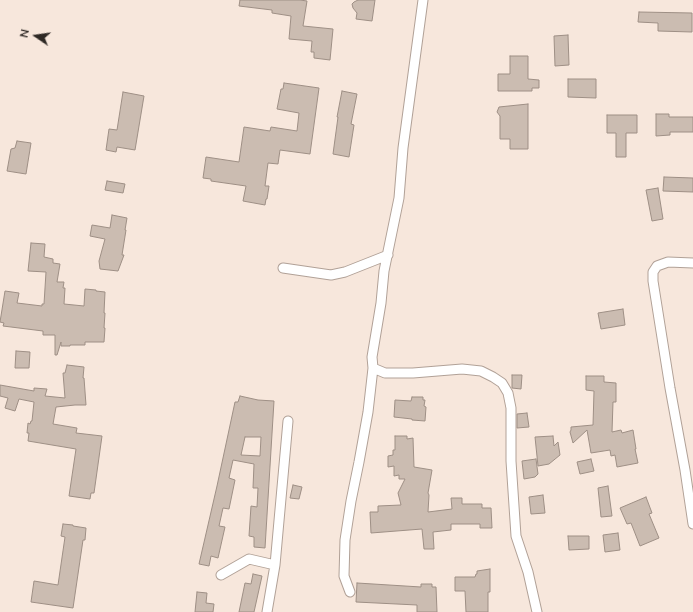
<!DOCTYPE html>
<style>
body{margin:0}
#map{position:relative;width:693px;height:612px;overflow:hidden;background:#f7e7dc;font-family:Mulish,sans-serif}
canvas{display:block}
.north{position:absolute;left:16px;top:16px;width:40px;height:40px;-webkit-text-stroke:3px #f7e7dc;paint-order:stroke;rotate:283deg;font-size:11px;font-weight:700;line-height:16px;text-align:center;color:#2f2925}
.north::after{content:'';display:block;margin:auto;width:14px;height:18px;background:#2f2925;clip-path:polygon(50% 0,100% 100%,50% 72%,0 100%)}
</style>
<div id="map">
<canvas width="693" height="612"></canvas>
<div class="north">N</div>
</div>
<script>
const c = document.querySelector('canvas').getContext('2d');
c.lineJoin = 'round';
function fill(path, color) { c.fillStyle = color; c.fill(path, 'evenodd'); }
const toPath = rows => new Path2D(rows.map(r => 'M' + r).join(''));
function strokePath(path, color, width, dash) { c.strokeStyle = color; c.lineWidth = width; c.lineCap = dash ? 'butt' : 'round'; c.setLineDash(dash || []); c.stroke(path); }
const building = toPath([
 [240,0,300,0,307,1,303,26,333,29,330,60,314,58,314,52,311,52,312,41,289,39,291,16,272,13,272,10,239,6,240,0],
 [358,0,375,0,372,21,356,19,357,13,353,8,352,4,354,2,358,0],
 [639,12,692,13,692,32,658,31,658,23,638,22,639,12],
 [568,35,569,65,555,66,554,36,568,35],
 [510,56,528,56,528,79,539,80,539,88,532,88,532,91,498,91,498,74,510,74,510,56],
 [568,79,596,79,596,98,568,97,568,79],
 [284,83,319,88,310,154,280,150,278,164,268,163,265,186,269,186,267,199,266,199,265,205,243,201,246,186,211,181,211,179,203,178,206,157,239,162,244,127,270,131,271,127,297,131,299,113,277,109,281,89,283,89,284,83],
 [342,91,357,94,351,124,354,125,349,157,333,154,338,117,337,117,342,91],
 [123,92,144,96,135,150,117,147,116,152,106,150,109,129,117,130,123,92],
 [528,104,528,149,510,149,510,139,500,139,500,116,497,112,499,107,528,104],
 [656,114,669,114,669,117,693,117,693,132,670,132,670,135,656,136,656,114],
 [607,115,637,115,637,133,626,133,626,157,616,157,616,133,607,133,607,115],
 [17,141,31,143,26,174,7,171,11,149,15,148,17,141],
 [664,177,693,178,693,192,663,191,664,177],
 [107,181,125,184,123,193,105,190,107,181],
 [658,188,663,219,652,221,646,190,658,188],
 [112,215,127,218,125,230,126,230,122,255,124,255,118,271,100,269,99,261,105,239,90,236,92,225,110,228,112,215],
 [31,243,45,244,44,257,53,259,53,263,60,264,57,282,64,282,63,288,65,288,64,304,84,306,85,289,96,290,96,291,105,292,104,313,105,313,104,328,105,328,104,342,85,342,85,345,70,345,70,346,61,346,61,342,57,355,55,355,55,335,43,335,43,331,3,326,4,323,0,322,5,291,19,293,17,303,42,306,42,304,44,304,46,272,28,271,31,243],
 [623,309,625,325,601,329,598,313,623,309],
 [16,351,30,352,29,368,15,368,16,351],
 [67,365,84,367,83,378,84,378,86,405,75,405,56,407,53,424,77,428,76,433,102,436,94,493,91,493,90,499,69,496,76,449,28,441,29,433,27,433,28,423,30,424,31,421,32,421,34,402,19,399,15,411,5,408,8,398,0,396,0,385,34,391,34,388,47,389,45,396,65,398,63,373,65,373,67,365],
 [512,375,522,375,521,389,512,388,512,375],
 [586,376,604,376,604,382,616,383,616,402,613,402,612,432,621,430,622,433,633,430,636,449,635,449,638,463,617,467,615,455,611,456,610,450,591,453,587,430,573,443,570,432,571,430,571,427,593,425,594,391,586,390,586,376],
 [240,396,258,400,274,401,265,548,254,547,254,537,249,536,251,506,257,507,258,488,253,488,254,464,233,460,229,478,235,480,229,509,223,508,219,526,225,527,218,558,211,556,209,566,199,564,217,486,235,402,238,402,240,396],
 [245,437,261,437,260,456,241,455,245,437],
 [412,397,423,397,423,400,425,400,424,406,426,407,425,421,412,420,412,419,394,417,395,400,411,401,412,397],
 [527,413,529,427,517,428,517,414,527,413],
 [395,436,407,436,407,439,413,438,414,467,432,470,428,493,429,495,428,512,452,509,451,498,462,498,462,504,482,504,482,508,491,508,492,528,480,528,480,524,451,524,451,530,433,532,434,549,424,549,422,529,371,533,370,512,378,512,378,506,401,505,398,493,405,479,399,479,399,475,394,476,394,466,388,467,388,456,393,455,393,450,395,450,395,436],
 [553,436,554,446,558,442,560,455,549,464,538,466,535,437,553,436],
 [536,459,538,474,535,477,524,479,522,461,536,459],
 [591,459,594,471,580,474,577,462,591,459],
 [293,485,302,487,299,499,290,498,293,485],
 [608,486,612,516,601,517,598,488,608,486],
 [543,495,545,513,531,514,529,497,543,495],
 [646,497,652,513,649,514,659,538,640,546,631,523,627,524,620,508,646,497],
 [63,524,73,525,73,526,86,528,85,540,83,540,73,608,31,602,34,581,58,585,65,537,61,536,63,524],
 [618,533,620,550,605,552,603,535,618,533],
 [568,536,589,536,589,549,569,550,568,536],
 [490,569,490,592,488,592,488,612,466,612,465,591,455,591,455,577,475,577,476,574,477,574,477,571,490,569],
 [253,574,262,576,254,612,239,612,245,583,251,584,253,574],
 [357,583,421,587,421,584,432,584,432,587,436,587,437,612,417,612,417,605,356,602,357,583],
 [197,592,207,593,206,603,214,604,213,612,195,612,197,592]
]);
fill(building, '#cbbcb1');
strokePath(building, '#9e8f85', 1);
const minor = toPath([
 [423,0,403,148,399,198,384,271,381,303,372,357,373,368,385,373,413,373,462,369,481,371,493,377,502,383,508,393,511,408,511,461,516,536,528,572,537,612],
 [693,263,668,262,657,266,653,272,653,281,670,388,685,470,693,524],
 [283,268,331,275,345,272,388,255],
 [221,575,249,559,275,565,288,421],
 [350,592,344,576,345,540,351,501,359,462,368,412,373,368],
 [267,612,275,565]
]);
strokePath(minor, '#b1a197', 11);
strokePath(minor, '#fff', 9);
</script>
